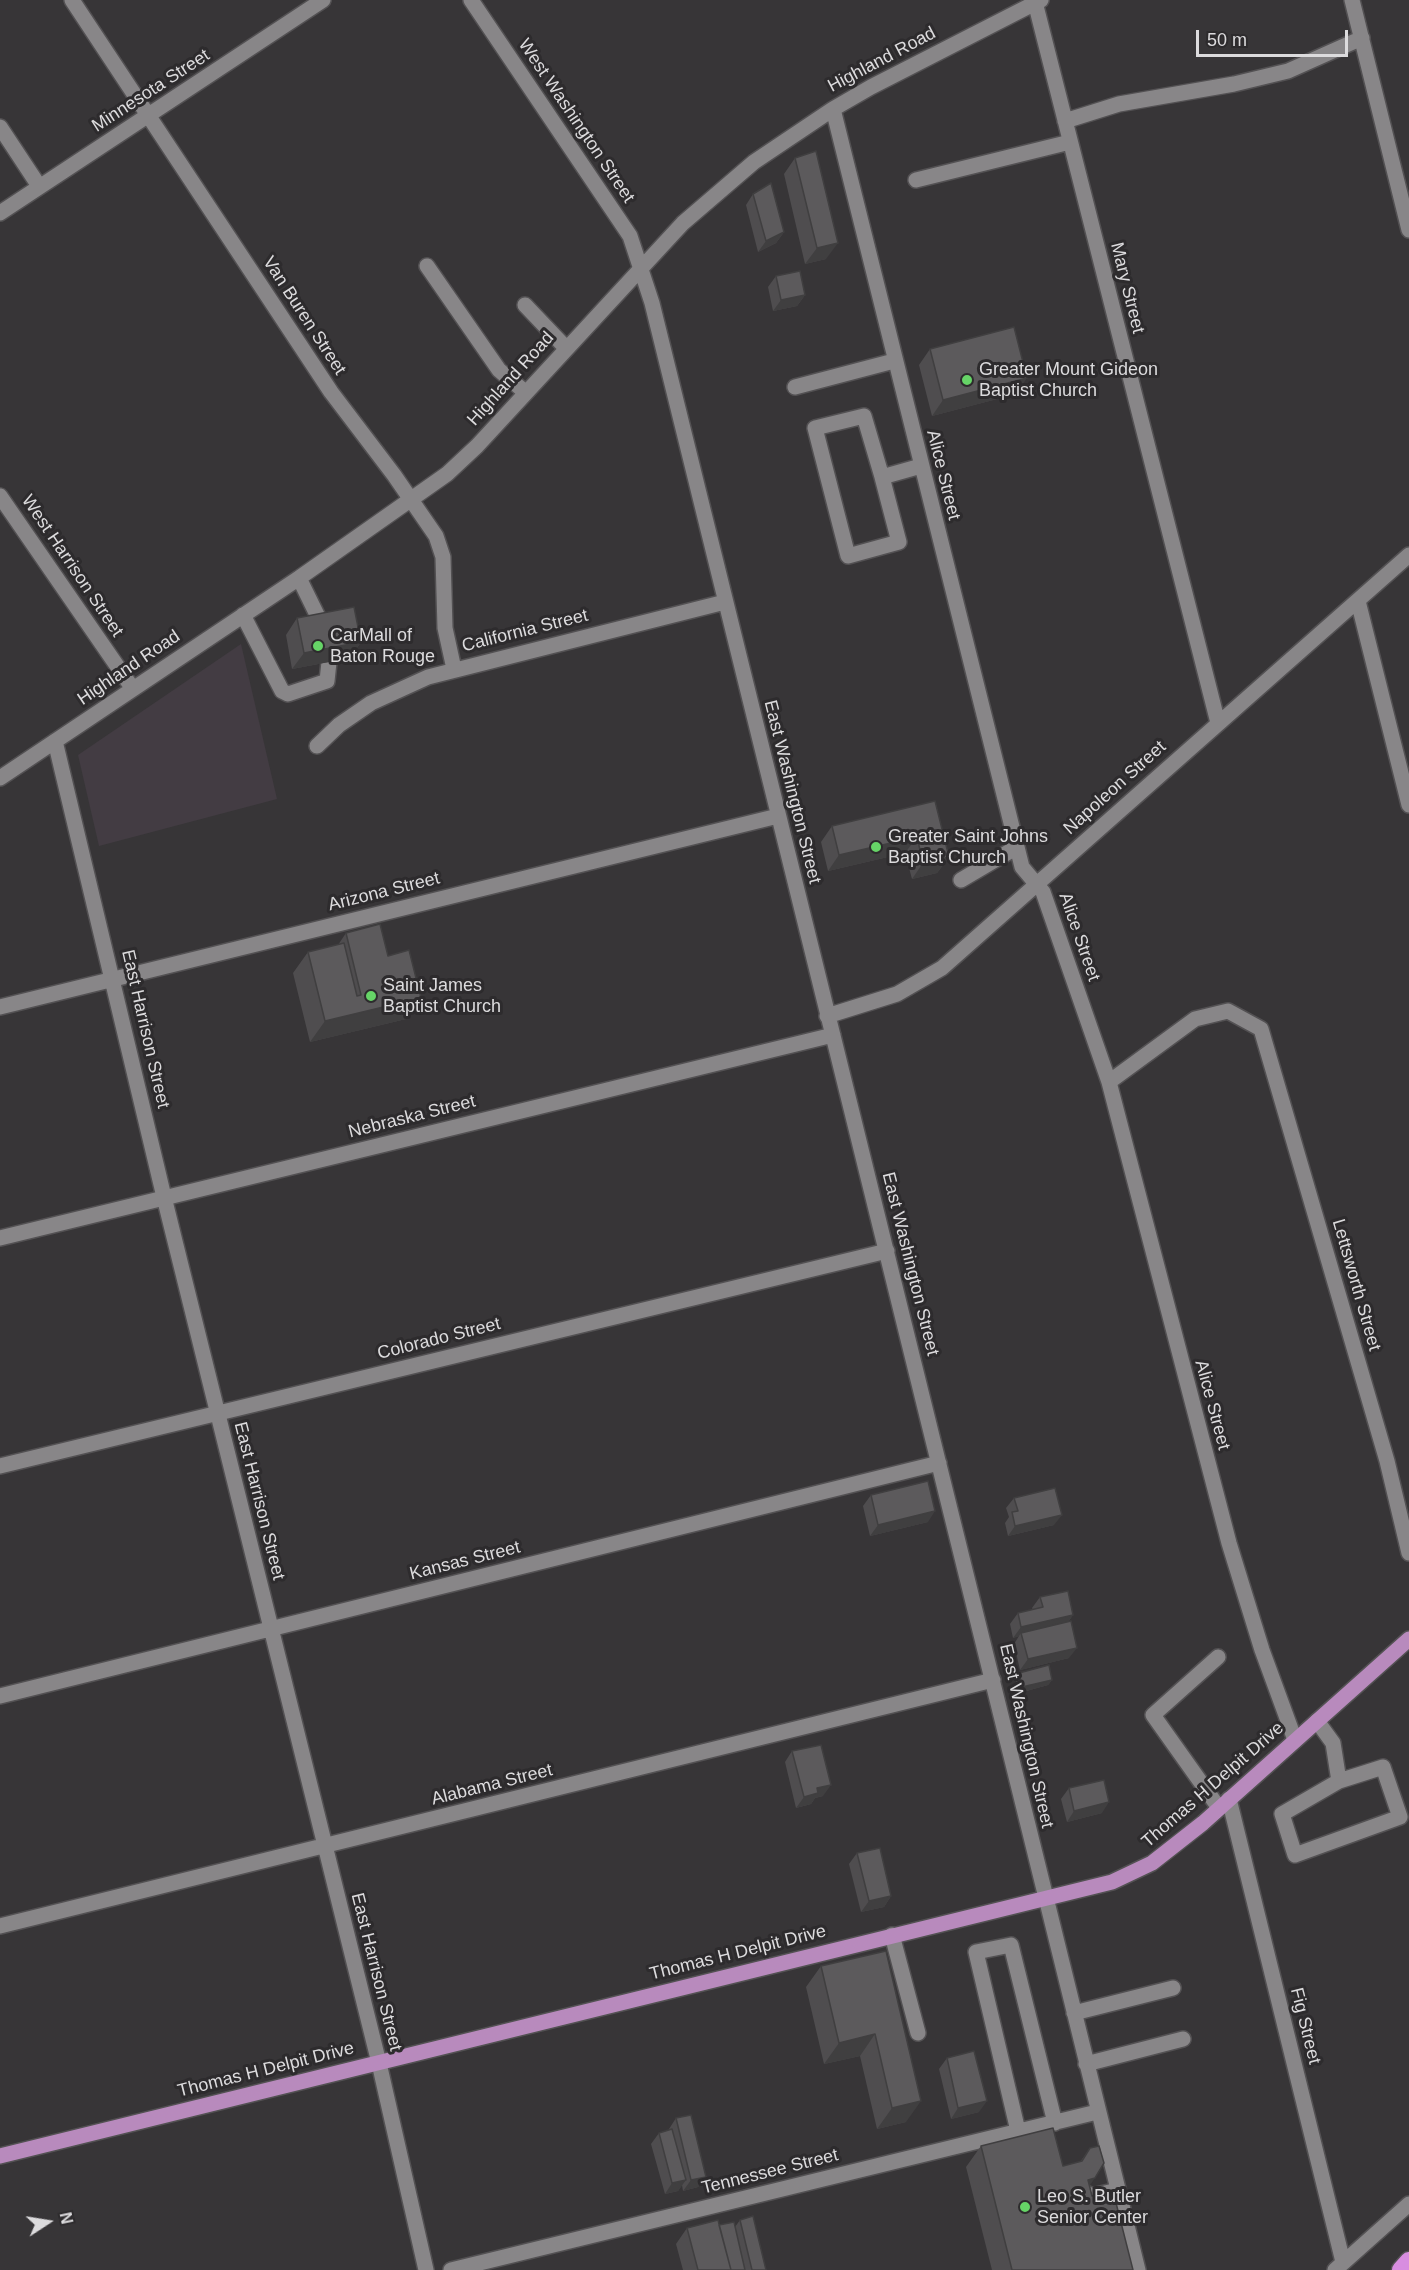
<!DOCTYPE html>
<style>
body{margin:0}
#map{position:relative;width:1409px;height:2270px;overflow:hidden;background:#373537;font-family:Arial,sans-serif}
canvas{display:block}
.north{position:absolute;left:18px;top:2192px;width:60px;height:60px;-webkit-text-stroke:4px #2d2b2d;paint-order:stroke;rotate:78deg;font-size:16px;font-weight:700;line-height:24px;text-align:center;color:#dcdbdd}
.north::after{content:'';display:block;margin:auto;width:21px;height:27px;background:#dcdbdd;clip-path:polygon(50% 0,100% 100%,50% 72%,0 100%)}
.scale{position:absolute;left:1196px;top:30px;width:152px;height:27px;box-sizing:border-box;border:3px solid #dcdbdd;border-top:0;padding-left:8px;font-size:18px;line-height:21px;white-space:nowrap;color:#dcdbdd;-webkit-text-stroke:4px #2d2b2d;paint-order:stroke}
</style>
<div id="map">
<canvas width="1409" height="2270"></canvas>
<div class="north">N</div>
<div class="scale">50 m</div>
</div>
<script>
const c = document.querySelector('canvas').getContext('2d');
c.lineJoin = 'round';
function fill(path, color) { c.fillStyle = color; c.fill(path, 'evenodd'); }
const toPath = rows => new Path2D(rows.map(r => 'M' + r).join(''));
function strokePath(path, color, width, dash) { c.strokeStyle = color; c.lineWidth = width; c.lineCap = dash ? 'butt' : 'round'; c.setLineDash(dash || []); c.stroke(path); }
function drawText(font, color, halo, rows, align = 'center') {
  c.font = font + ' Arial,sans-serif'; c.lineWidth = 6; c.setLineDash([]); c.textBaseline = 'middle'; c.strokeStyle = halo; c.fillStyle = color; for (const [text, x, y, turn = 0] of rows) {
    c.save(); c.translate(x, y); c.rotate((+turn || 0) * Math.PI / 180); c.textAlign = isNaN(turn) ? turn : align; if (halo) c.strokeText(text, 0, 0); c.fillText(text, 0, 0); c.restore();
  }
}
fill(toPath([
 [241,644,277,799,99,846,78,755]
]), '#433c43');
const minor = toPath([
 [72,0,331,392,394,475,436,536,443,557,445,628,454,669],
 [471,0,630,236,652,303,1138,2270],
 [1352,0,1409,230],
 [1035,2,1218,723],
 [833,109,1022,867,1043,892,1109,1082,1229,1543,1262,1650,1295,1740],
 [1065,121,1119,104,1234,84,1288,71,1362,38],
 [0,127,39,186],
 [916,180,1070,142],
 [0,213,323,0],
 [427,266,499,370,525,392],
 [525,305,566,348],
 [795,387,894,361],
 [882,477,864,416,815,428,848,556,899,542,882,477,921,466],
 [0,496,133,689],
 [299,578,323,627],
 [1358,601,1409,805],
 [243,615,282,691,288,694,327,681,329,662],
 [55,741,164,1197,379,2063,426,2270],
 [317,746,339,725,371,703,428,677,725,602],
 [0,778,299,578,447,474,477,446,683,223,754,162,833,109,871,87,1041,0],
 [961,880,1017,847],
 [0,1007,778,816],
 [827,1016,897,994,942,968,1409,555],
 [1109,1082,1195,1019,1228,1011,1261,1029,1387,1461,1409,1553],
 [0,1238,833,1035],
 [0,1466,887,1251],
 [1218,1657,1153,1715,1219,1808],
 [0,1696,939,1463],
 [1317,1721,1333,1743,1339,1781,1282,1814,1295,1855,1400,1817,1383,1767,1339,1781],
 [1229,1799,1343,2262],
 [0,1926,993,1680],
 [892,1935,918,2033],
 [1074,2013,1173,1988],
 [1086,2064,1183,2039],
 [1018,2131,976,1952,1011,1945,1055,2123],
 [1084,2192,1092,2196,1118,2190],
 [451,2270,1097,2112],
 [1335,2270,1409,2204]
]);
const major = toPath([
 [0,2156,1112,1882,1152,1863,1203,1823,1409,1639]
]);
const highway = toPath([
 [1401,2270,1409,2261]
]);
strokePath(minor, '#535153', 18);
strokePath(major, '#535153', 18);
strokePath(highway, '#535153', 21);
strokePath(minor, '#888688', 15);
strokePath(major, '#b88abd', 15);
strokePath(highway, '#d88de0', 18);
fill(toPath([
 [795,158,826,259,805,264,784,174],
 [753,194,784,232,776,243,758,252,746,205],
 [776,276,805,295,797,306,773,311,768,287],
 [930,349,1016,394,932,416,919,365],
 [297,618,361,642,350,658,292,669,286,635],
 [935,801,949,857,937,873,912,879,905,853,828,871,821,842,832,826],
 [346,933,388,956,421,998,406,1019,310,1042,293,973,308,952,338,945],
 [871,1495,928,1522,870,1536,863,1506],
 [1014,1498,1054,1525,1008,1536,1005,1523,1009,1517,1006,1508],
 [1040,1597,1073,1615,1068,1622,1069,1658,1020,1670,1014,1644,1019,1636,1013,1638,1010,1624,1018,1613,1033,1610,1032,1608],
 [1019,1673,1052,1680,1048,1685,1019,1693,1015,1678],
 [792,1751,823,1796,815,1798,811,1804,796,1808,785,1762],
 [1069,1788,1102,1813,1067,1822,1061,1799],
 [857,1853,891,1896,884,1907,861,1912,849,1864],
 [886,1951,906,2122,877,2129,860,2056,824,2064,806,1987,821,1966],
 [947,2058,979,2112,951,2119,939,2069],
 [676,2118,706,2177,698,2187,683,2191,682,2185,678,2191,665,2194,651,2144,659,2133,669,2130,669,2129],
 [981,2146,1063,2166,1080,2162,1090,2148,1089,2187,1092,2196,1133,2270,992,2270,966,2167],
 [740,2220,766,2270,683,2270,676,2244,687,2228,719,2225,735,2227]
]), '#4f4d4f');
fill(toPath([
 [784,232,776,243,758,252,766,241],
 [838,243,826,259,805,264,817,248],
 [805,295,797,306,773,311,781,300],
 [1027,378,1016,394,932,416,943,400],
 [361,642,350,658,292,669,304,653],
 [917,837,905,853,828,871,839,855],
 [949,857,937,873,912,879,923,863],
 [421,998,406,1019,310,1042,325,1021],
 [935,1511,928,1522,870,1536,878,1525],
 [1062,1515,1054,1525,1008,1536,1015,1526],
 [1073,1615,1066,1625,1021,1633,1019,1636,1013,1638,1021,1627],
 [1077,1648,1069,1658,1020,1670,1028,1659],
 [1052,1680,1048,1685,1019,1693,1022,1687],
 [831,1785,823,1796,815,1798,811,1804,796,1808,804,1797,817,1788],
 [1109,1802,1102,1813,1067,1822,1074,1811],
 [891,1896,884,1907,861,1912,869,1901],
 [875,2034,860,2056,824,2064,839,2043],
 [921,2101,906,2122,877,2129,892,2108],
 [987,2101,979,2112,951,2119,958,2108],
 [706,2177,698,2187,683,2191,691,2180],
 [1095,2178,1080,2199,1088,2180],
 [686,2180,678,2191,665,2194,672,2183]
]), '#403f40');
const building = toPath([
 [816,151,838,243,817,248,795,158,816,151],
 [771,183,784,232,766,241,753,194,771,183],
 [800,271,805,295,781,300,776,276,800,271],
 [1014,327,1027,378,943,400,930,349,1014,327],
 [354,607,361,642,304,653,297,618,354,607],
 [935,801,949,857,923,863,917,837,839,855,832,826,935,801],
 [380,924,388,956,409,950,421,998,325,1021,308,952,344,943,357,996,361,995,346,933,380,924],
 [928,1481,935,1511,878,1525,871,1495,928,1481],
 [1055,1488,1062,1515,1015,1526,1012,1512,1018,1511,1014,1498,1055,1488],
 [1068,1591,1073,1615,1021,1627,1018,1613,1043,1607,1040,1597,1068,1591],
 [1071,1621,1077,1648,1028,1659,1021,1633,1071,1621],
 [1049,1665,1052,1680,1022,1687,1019,1673,1049,1665],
 [821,1745,831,1785,817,1788,818,1793,804,1797,792,1751,821,1745],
 [1104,1780,1109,1802,1074,1811,1069,1788,1104,1780],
 [880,1848,891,1896,869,1901,857,1853,880,1848],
 [886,1951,921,2101,892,2108,875,2034,839,2043,821,1966,886,1951],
 [974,2051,987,2101,958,2108,947,2058,974,2051],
 [691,2115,706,2177,691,2180,676,2118,691,2115],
 [1053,2128,1063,2166,1082,2161,1090,2148,1099,2146,1104,2163,1095,2178,1088,2180,1092,2196,1113,2191,1133,2270,1012,2270,981,2146,1053,2128],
 [672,2129,686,2180,672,2183,659,2133,672,2129],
 [753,2216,766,2270,752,2270,740,2220,753,2216],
 [718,2220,731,2270,698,2270,687,2228,718,2220],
 [734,2222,745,2270,731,2270,719,2225,734,2222]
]);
fill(building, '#5c5a5c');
strokePath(building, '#403f40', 1.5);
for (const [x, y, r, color] of [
 [967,380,6,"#66d467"],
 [318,646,6,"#66d467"],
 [876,847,6,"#66d467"],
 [371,996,6,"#66d467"],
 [1025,2207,6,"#66d467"]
]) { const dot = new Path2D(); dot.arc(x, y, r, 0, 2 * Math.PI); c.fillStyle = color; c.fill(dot); strokePath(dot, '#2d2b2d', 2); }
drawText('18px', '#dcdbdd', '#2d2b2d', [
 ["Highland Road",882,60,-28],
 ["Minnesota Street",151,91,-33],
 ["West Washington Street",576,121,56],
 ["Mary Street",1127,288,76],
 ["Van Buren Street",304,316,57],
 ["Highland Road",511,379,-48],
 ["Alice Street",943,475,76],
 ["West Harrison Street",72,566,56],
 ["California Street",525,631,-14],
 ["Highland Road",129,668,-34],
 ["Napoleon Street",1115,788,-42],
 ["East Washington Street",792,792,76],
 ["Arizona Street",384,892,-14],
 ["Alice Street",1079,937,71],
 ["East Harrison Street",145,1029,77],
 ["Nebraska Street",412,1117,-14],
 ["East Washington Street",910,1264,76],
 ["Lettsworth Street",1356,1285,74],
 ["Colorado Street",439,1339,-14],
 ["Alice Street",1212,1405,75],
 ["East Harrison Street",259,1501,76],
 ["Kansas Street",465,1561,-14],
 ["East Washington Street",1026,1736,77],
 ["Alabama Street",492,1785,-14],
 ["Thomas H Delpit Drive",1213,1785,-41],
 ["Thomas H Delpit Drive",738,1953,-14],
 ["East Harrison Street",376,1972,76],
 ["Fig Street",1305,2026,76],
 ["Thomas H Delpit Drive",266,2070,-14],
 ["Tennessee Street",770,2172,-14]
]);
drawText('18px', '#dcdbdd', '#2d2b2d', [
 ["Greater Mount Gideon",979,370],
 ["Baptist Church",979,391],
 ["CarMall of",330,636],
 ["Baton Rouge",330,657],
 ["Greater Saint Johns",888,837],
 ["Baptist Church",888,858],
 ["Saint James",383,986],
 ["Baptist Church",383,1007],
 ["Leo S. Butler",1037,2197],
 ["Senior Center",1037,2218]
], 'left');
</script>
